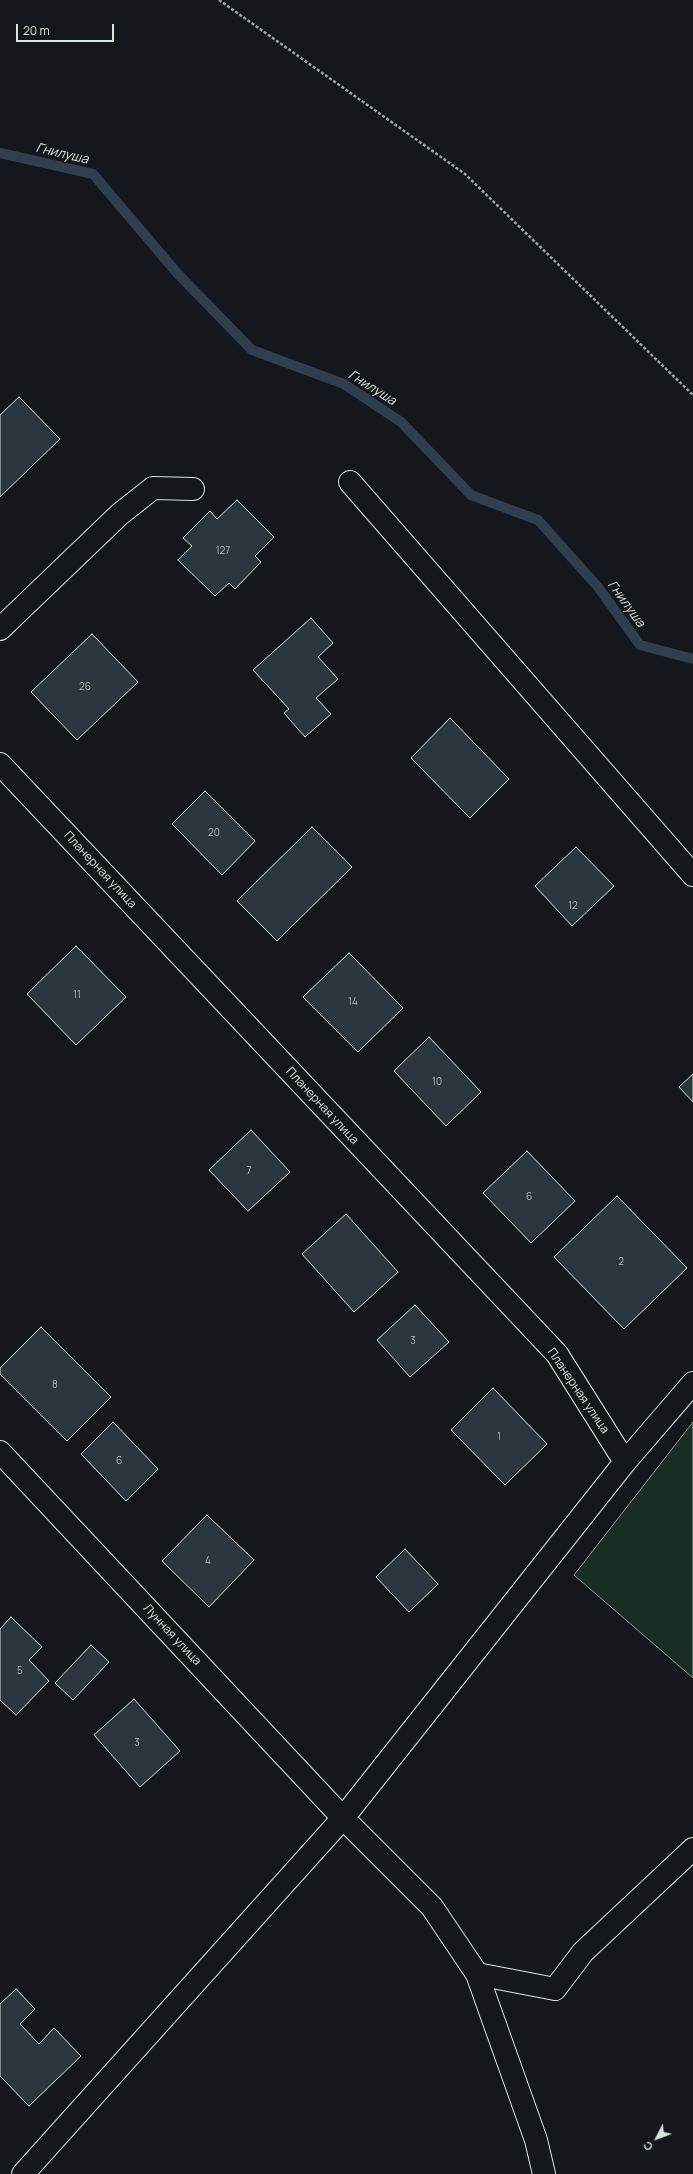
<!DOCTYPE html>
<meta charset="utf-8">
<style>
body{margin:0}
#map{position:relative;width:693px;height:2174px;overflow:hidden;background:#14181c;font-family:Manrope,sans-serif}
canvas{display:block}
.north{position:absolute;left:637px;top:2118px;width:40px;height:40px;-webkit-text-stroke:3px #14181c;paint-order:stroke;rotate:228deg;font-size:11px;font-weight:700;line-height:16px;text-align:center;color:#d8e6dc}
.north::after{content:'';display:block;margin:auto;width:14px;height:18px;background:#d8e6dc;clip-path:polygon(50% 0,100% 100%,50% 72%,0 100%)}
.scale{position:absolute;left:16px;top:24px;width:98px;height:18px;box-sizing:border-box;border:2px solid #d8e6dc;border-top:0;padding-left:5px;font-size:12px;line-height:14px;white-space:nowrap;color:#d8e6dc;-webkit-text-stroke:3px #14181c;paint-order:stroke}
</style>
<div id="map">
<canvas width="693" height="2174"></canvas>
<div class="north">С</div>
<div class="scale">20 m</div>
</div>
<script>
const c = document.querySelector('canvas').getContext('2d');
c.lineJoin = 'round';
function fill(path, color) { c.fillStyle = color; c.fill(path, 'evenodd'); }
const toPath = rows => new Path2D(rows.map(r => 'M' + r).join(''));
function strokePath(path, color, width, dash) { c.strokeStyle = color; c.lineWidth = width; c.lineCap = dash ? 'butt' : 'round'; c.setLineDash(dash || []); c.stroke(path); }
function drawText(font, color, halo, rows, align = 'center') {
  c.font = font + ' Manrope,sans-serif'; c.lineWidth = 3; c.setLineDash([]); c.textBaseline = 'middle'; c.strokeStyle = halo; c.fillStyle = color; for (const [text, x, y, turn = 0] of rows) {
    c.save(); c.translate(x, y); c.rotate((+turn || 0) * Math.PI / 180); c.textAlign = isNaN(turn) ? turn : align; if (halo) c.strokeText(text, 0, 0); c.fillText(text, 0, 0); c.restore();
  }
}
const green = toPath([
 [693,1422,693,1678,574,1575,693,1422]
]);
fill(green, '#1a2d24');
strokePath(green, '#939e99', 1);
strokePath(toPath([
 [0,153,93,174,177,273,252,350,344,384,401,422,471,495,538,520,598,587,640,645,693,659]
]), '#2f3f4d', 10);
const building = toPath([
 [19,397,60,439,0,497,0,415,19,397],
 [237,500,274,537,255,556,261,562,235,589,229,583,215,596,178,560,192,546,183,538,210,511,217,519,237,500],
 [311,618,333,643,318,657,338,679,316,698,331,714,305,737,284,713,289,709,253,670,311,618],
 [92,634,138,682,77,740,31,692,92,634],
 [450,718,509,779,470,818,411,758,450,718],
 [205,791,255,841,222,875,172,824,205,791],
 [312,827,352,867,277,941,237,901,312,827],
 [576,847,614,886,572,926,535,886,576,847],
 [76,946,126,997,76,1045,27,994,76,946],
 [349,953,403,1008,358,1052,303,997,349,953],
 [429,1037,481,1092,446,1126,394,1071,429,1037],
 [693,1074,693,1102,679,1087,693,1074],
 [251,1130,290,1172,248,1211,209,1170,251,1130],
 [527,1151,575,1201,531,1243,483,1193,527,1151],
 [617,1196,687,1268,624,1329,554,1257,617,1196],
 [346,1214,398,1272,354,1312,302,1254,346,1214],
 [415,1305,449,1342,410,1377,377,1340,415,1305],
 [41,1327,111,1397,67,1441,0,1374,0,1368,41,1327],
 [493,1388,547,1444,505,1485,451,1430,493,1388],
 [113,1422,158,1469,126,1501,81,1454,113,1422],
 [207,1515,254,1560,209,1607,162,1561,207,1515],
 [405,1549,438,1584,409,1612,376,1577,405,1549],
 [11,1617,42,1647,29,1660,49,1681,16,1715,0,1700,0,1629,11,1617],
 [91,1645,109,1662,73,1700,55,1683,91,1645],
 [134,1699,180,1751,140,1787,94,1735,134,1699],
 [16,1989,35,2009,20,2024,39,2044,54,2028,81,2056,29,2106,0,2076,0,2004,16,1989]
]);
fill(building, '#2c363c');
strokePath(building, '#d8e6dc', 1);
const minor = toPath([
 [350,482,693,875],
 [0,629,120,514,153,488,193,489],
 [0,764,557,1354,625,1462],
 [0,1452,343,1818,432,1907,477,1974,536,2140,544,2174],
 [477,1974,555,1989,583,1952,693,1849],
 [23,2174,343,1818,625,1462,693,1383]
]);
strokePath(minor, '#d8e6dc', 24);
strokePath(toPath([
 [219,0,465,174,693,395]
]), '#9da8a2', 2.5, [3, 2]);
strokePath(minor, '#14181c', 22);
drawText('10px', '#adbab4', null, [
 ["127",223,551],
 ["26",85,687],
 ["20",214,833],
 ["12",573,906],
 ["11",77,995],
 ["14",353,1002],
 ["10",437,1082],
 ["7",249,1171],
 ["6",529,1197],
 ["2",621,1262],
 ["3",413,1341],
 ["8",55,1385],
 ["1",499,1437],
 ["6",119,1461],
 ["4",208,1561],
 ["5",20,1671],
 ["3",137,1743]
]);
drawText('12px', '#d8e6dc', '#14181c', [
 ["Планерная улица",100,870,47],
 ["Планерная улица",322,1106,47],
 ["Планерная улица",578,1391,56],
 ["Лунная улица",172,1635,47]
]);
drawText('italic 13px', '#d8e6dc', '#14181c', [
 ["Гнилуша",62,154,13],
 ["Гнилуша",372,388,32],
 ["Гнилуша",626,604,54]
]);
</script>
